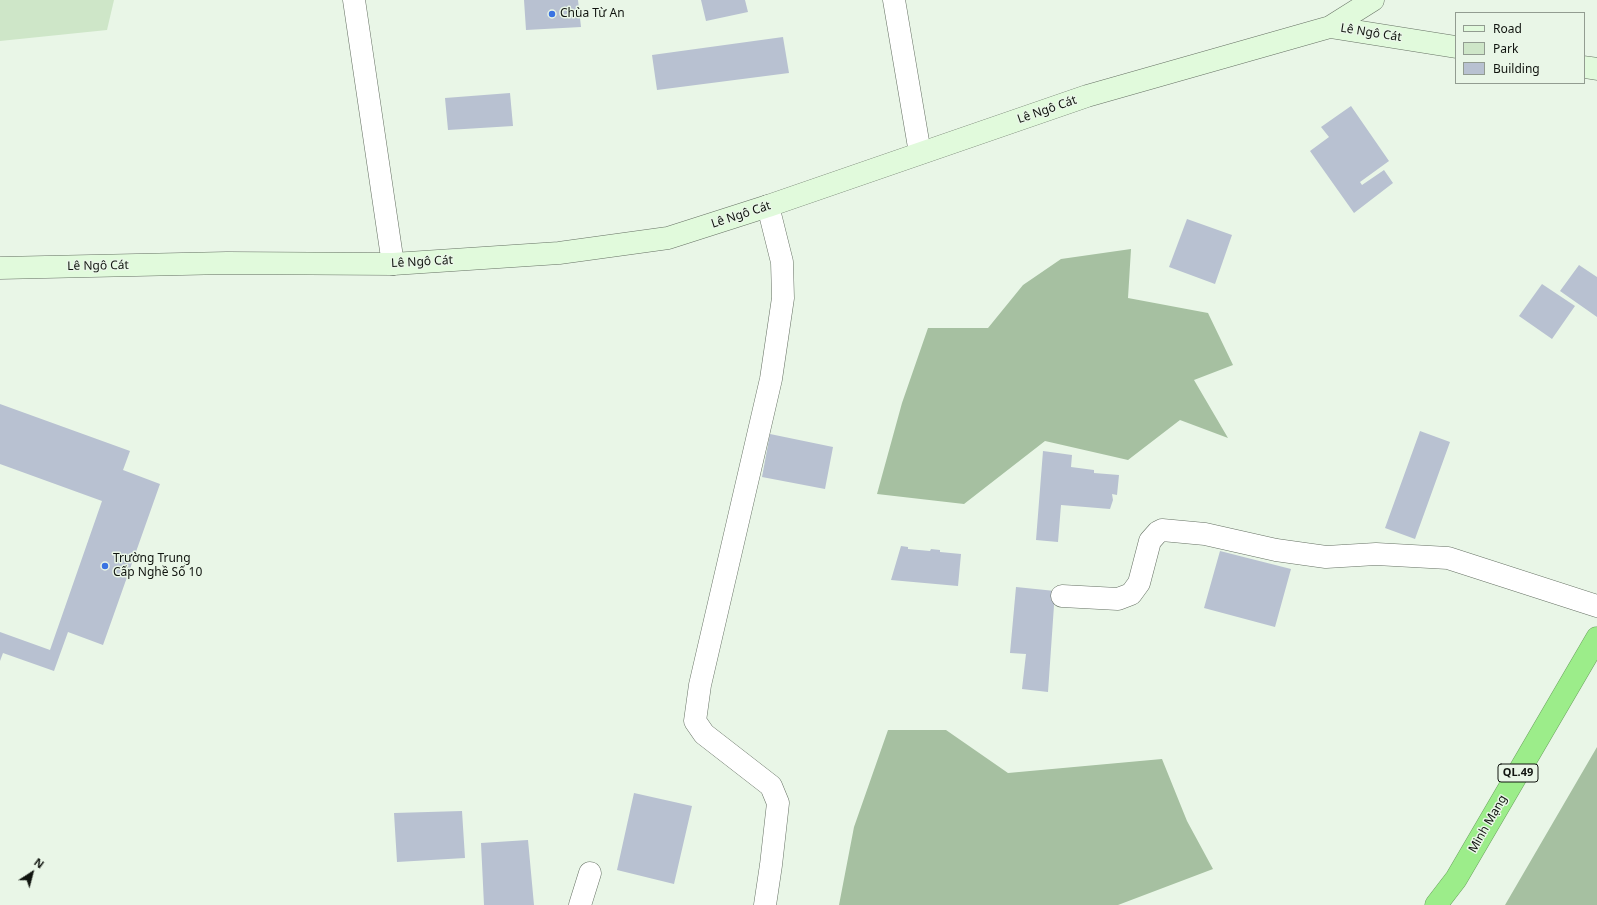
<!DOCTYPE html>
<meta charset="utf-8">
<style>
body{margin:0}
#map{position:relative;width:1597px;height:905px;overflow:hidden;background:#e9f6e7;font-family:"Noto Sans",sans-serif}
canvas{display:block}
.legend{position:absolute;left:1455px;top:12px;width:130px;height:72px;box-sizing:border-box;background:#e9f6e7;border:1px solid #929c91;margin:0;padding:5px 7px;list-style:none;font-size:12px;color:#10140f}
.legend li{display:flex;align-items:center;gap:8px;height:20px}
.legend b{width:20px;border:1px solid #929c91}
.north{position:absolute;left:12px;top:853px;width:40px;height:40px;-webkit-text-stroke:3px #e9f6e7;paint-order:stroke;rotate:36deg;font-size:11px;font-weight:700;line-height:16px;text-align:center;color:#10140f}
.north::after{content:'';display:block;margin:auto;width:14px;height:18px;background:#10140f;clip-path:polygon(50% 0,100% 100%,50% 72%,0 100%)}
</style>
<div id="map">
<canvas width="1597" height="905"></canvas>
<ul class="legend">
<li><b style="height:5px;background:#e1fadc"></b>Road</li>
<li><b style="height:11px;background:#cee6c8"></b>Park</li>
<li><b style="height:11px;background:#b8c1d1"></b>Building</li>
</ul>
<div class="north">N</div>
</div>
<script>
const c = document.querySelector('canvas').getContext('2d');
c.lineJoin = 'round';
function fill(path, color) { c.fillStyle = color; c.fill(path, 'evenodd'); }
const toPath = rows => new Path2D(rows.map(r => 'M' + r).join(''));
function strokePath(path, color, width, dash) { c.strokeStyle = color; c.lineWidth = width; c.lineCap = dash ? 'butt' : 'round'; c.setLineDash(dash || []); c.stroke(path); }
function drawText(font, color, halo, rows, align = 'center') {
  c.font = font + ' "Noto Sans",sans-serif'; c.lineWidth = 3; c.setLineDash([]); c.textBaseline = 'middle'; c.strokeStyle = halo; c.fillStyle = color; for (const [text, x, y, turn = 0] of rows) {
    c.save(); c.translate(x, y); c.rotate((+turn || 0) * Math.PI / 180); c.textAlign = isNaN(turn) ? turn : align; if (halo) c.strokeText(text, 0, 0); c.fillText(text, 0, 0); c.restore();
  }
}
fill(toPath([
 [0,0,114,0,107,30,0,41]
]), '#cee6c8');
fill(toPath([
 [1131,249,1128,298,1208,313,1233,365,1194,380,1228,438,1180,420,1128,460,1045,441,964,504,877,494,902,403,928,328,988,328,1023,285,1061,259],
 [888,730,946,730,1008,773,1162,759,1187,821,1213,869,1118,905,839,905,854,827],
 [1597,747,1597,905,1505,905]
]), '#a6c0a1');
fill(toPath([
 [524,0,578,0,581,27,526,30],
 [701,0,745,0,748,12,706,21],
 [783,37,789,73,657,90,652,55],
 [510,93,513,126,448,130,445,98],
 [1351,106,1389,161,1360,182,1362,185,1384,170,1393,183,1354,213,1310,151,1329,137,1321,127],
 [1187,219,1232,235,1215,284,1169,267],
 [1579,265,1597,277,1597,317,1560,291],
 [1542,284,1575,306,1552,339,1519,316],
 [0,404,130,451,123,470,160,484,103,645,68,632,54,671,3,653,0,661,0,632,50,650,102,501,0,464],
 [1420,431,1450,442,1415,539,1385,528],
 [770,434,833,447,825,489,762,477],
 [1043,451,1072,455,1071,467,1094,470,1094,473,1119,475,1117,495,1112,494,1113,500,1110,509,1061,505,1058,542,1036,540],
 [901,546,908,547,908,549,930,551,931,549,940,550,940,552,961,554,958,586,891,580],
 [1220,551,1291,569,1275,627,1204,608],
 [1016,587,1055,591,1048,692,1022,689,1026,654,1010,653],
 [634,793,692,806,674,884,617,870],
 [462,811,465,858,397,862,394,813],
 [528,840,534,905,484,905,481,843]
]), '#b8c1d1');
const street = toPath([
 [354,0,393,264],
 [894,0,920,153],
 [1062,596,1118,599,1131,594,1139,583,1150,541,1158,532,1162,530,1205,534,1276,550,1326,557,1376,554,1448,558,1597,606],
 [580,905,590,873],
 [765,905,771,865,778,803,771,786,704,734,695,721,700,685,771,379,783,298,782,262,768,206]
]);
const secondary = toPath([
 [1330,27,1373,0],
 [1584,67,1597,69],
 [0,268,227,263,393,264,559,253,668,238,768,206,1087,96,1330,27,1456,47]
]);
const highway = toPath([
 [1436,905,1456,879,1597,638]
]);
strokePath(street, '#667164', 23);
strokePath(secondary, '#667164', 23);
strokePath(highway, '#6ba15f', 23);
strokePath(street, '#fff', 22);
strokePath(secondary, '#e1fadc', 22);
strokePath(highway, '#9ced8a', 22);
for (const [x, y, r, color] of [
 [552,14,4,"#3973e2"],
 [105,566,4,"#3973e2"]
]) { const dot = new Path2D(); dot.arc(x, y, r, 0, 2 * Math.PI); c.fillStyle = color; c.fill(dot); strokePath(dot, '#e9f6e7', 1.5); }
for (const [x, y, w] of [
 [1518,773,40]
]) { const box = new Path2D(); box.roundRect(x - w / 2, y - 9, w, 18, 3); c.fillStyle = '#e9f6e7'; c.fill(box); strokePath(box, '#10140f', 1); }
drawText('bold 11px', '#10140f', null, [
 ["QL.49",1518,773]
]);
drawText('12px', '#10140f', '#e9f6e7', [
 ["Chùa Từ An",560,14],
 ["Trường Trung",113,559],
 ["Cấp Nghề Số 10",113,573]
], 'left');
drawText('12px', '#10140f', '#e9f6e7', [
 ["Lê Ngô Cát",1371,33,9],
 ["Lê Ngô Cát",1047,110,-19],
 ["Lê Ngô Cát",741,215,-18],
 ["Lê Ngô Cát",422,262,-3],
 ["Lê Ngô Cát",98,266,-1],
 ["Minh Mạng",1488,824,-60]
]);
</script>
